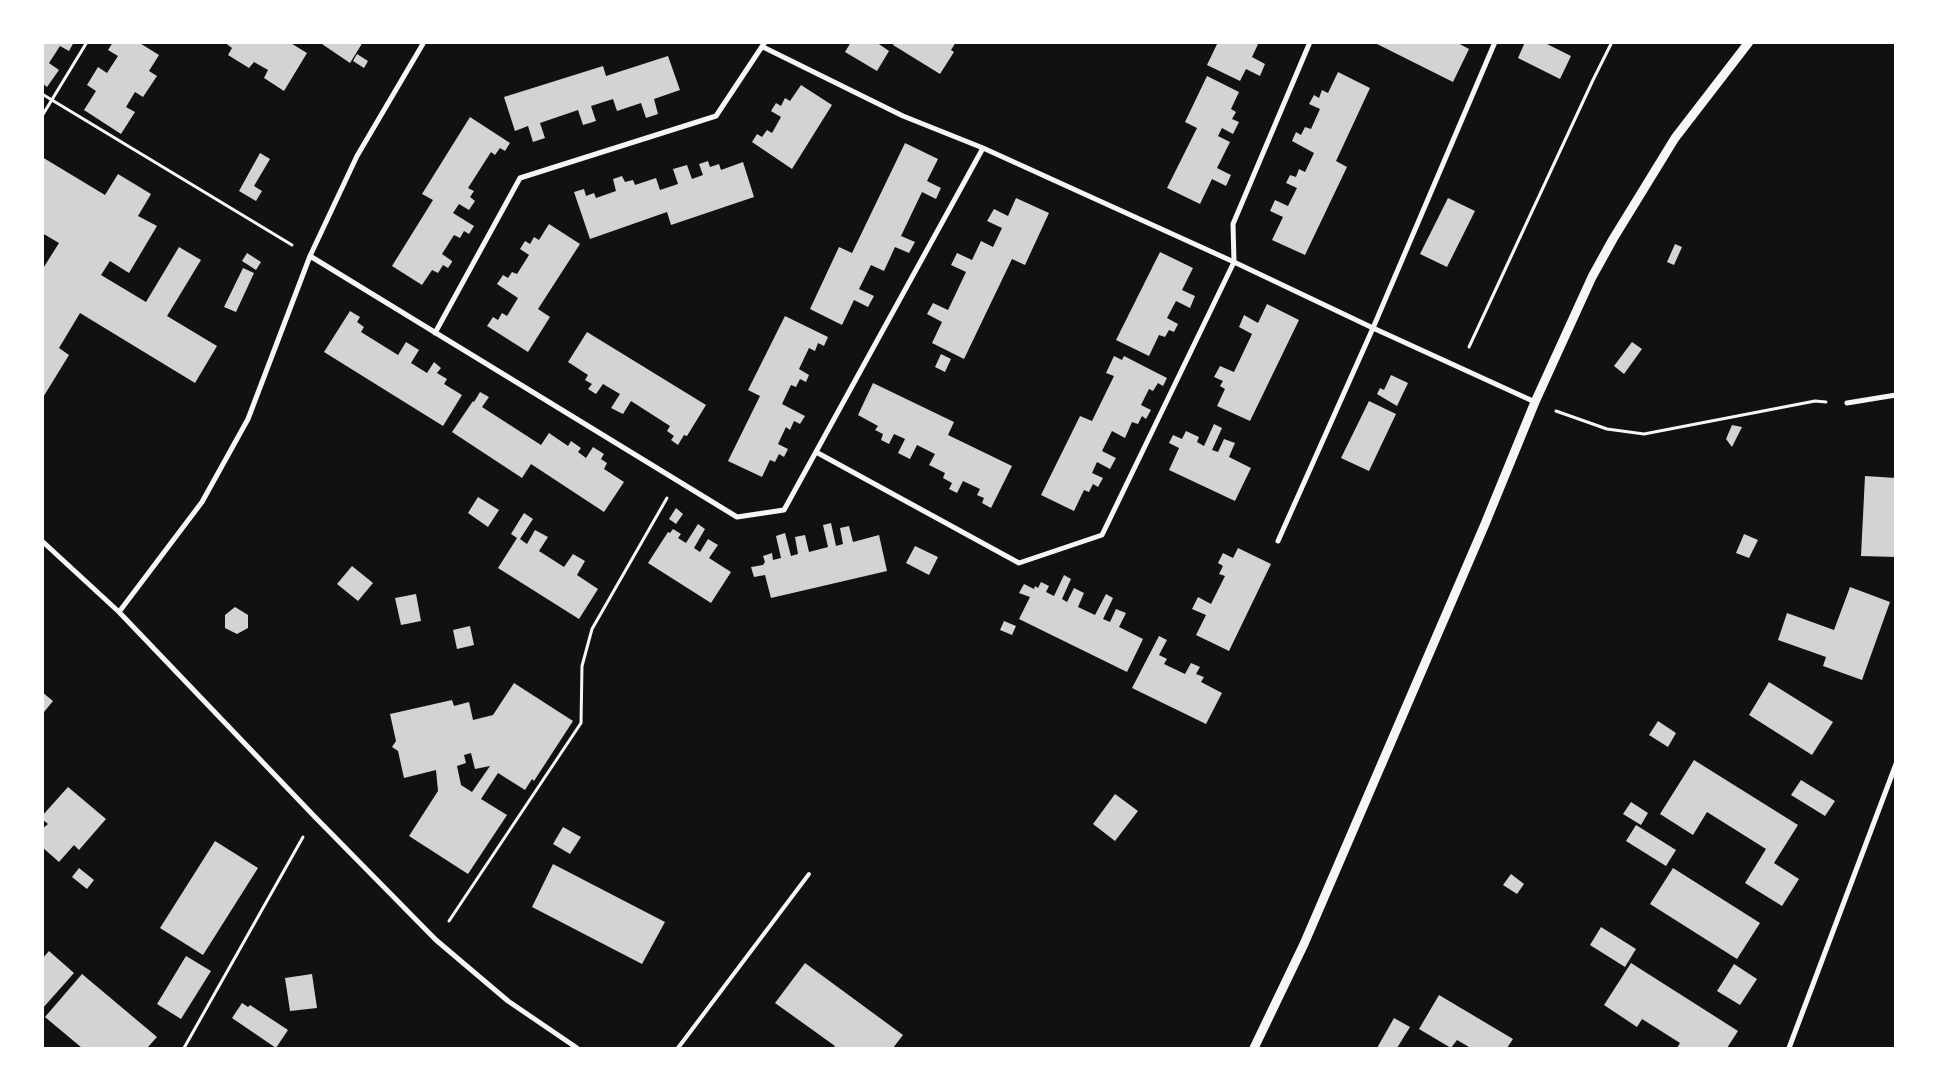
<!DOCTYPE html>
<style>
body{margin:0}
#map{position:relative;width:1938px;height:1091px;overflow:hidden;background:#111;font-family:"Public Sans",sans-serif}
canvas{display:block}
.frame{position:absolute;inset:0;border:44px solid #fff;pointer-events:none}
</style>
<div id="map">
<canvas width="1938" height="1091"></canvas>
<div class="frame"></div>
</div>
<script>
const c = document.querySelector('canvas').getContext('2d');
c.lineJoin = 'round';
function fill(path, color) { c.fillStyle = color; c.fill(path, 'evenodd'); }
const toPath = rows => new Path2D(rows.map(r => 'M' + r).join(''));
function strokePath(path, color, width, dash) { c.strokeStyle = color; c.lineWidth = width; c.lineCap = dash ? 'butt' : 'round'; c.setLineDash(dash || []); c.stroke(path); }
fill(toPath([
 [42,42,74,42,69,51,60,46,49,63,59,70,47,87,42,83],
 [113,42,138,42,159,55,149,71,157,76,143,97,135,92,126,107,135,112,121,134,84,110,96,91,87,85,98,67,107,73,118,56,108,50],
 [224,42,289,42,307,53,284,91,264,78,268,70,254,62,249,68,228,55,232,48],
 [319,42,363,42,350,63],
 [851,42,876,42,889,51,877,71,845,52],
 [894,42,956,42,951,50,954,52,940,74,893,45],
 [1218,42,1259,42,1252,57,1265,64,1260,76,1246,69,1240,81,1207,65],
 [1373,42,1456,42,1469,49,1453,82],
 [1525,42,1543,42,1571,56,1560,79,1518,58],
 [357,54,368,61,364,68,353,61],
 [668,56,680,90,654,99,658,114,646,118,641,103,617,111,613,99,591,106,596,121,583,125,578,110,540,123,545,138,533,142,528,126,515,131,504,97,603,66,606,76],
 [1338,72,1370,88,1336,161,1347,167,1305,255,1272,240,1283,217,1270,211,1275,200,1288,206,1297,188,1286,183,1290,175,1296,177,1299,169,1305,172,1314,153,1292,141,1296,132,1301,135,1305,127,1311,129,1320,109,1309,104,1314,95,1319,98,1322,90,1328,93],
 [1207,76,1239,92,1231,109,1236,112,1232,119,1239,122,1233,134,1222,128,1218,136,1230,142,1217,168,1231,175,1226,186,1212,179,1200,204,1167,188,1197,128,1185,122],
 [801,85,832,105,792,169,752,142,757,134,762,137,767,130,772,133,781,117,771,111,776,103,781,106,785,98,790,101],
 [470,117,510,143,505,151,500,148,495,155,491,152,468,188,474,191,470,197,475,201,469,210,459,204,453,213,474,226,469,234,464,231,460,238,454,235,442,254,452,261,452,262,448,268,443,265,438,273,432,270,422,285,392,266,433,200,422,194],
 [905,143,938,159,927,181,941,188,936,199,922,192,901,236,915,242,909,253,895,247,884,271,871,265,859,289,874,296,868,307,854,300,842,325,810,309,839,247,852,253],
 [260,153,270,159,254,186,262,191,256,201,239,191],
 [42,157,105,195,118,174,151,194,138,216,157,226,129,273,110,261,101,275,146,302,179,247,201,260,167,316,217,346,195,383,80,313,59,348,69,355,42,399,42,270,59,243,42,233],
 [708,161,710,167,719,164,721,170,743,162,754,197,671,225,667,212,590,239,574,192,584,189,586,196,594,193,596,198,616,191,613,179,622,176,625,182,633,180,635,185,656,178,660,190,678,184,673,169,687,165,692,179,703,175,699,164],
 [1016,198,1049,213,1025,265,1012,259,964,359,932,343,942,322,927,314,933,303,948,310,966,272,951,265,957,253,972,260,981,241,993,247,1002,228,987,221,994,209,1008,216],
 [1448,198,1475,211,1447,267,1420,254],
 [549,224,580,244,538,309,550,317,528,352,487,326,493,317,498,320,502,313,507,316,518,298,497,284,503,275,508,278,512,272,517,274,529,255,520,249,525,241,530,244,534,237,539,240],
 [1675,244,1682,247,1674,265,1667,262],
 [1160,252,1193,268,1182,290,1195,296,1190,308,1176,301,1167,318,1178,324,1174,332,1169,330,1165,337,1159,335,1149,356,1116,340],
 [247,253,261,262,256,270,242,261],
 [243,268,254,273,236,312,224,307],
 [1267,304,1299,320,1250,421,1217,406,1225,389,1220,386,1223,381,1214,377,1220,366,1234,372,1252,334,1239,327,1244,315,1258,323],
 [350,311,360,317,357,322,364,327,361,332,398,355,406,342,419,350,411,363,427,373,434,362,441,368,437,373,447,379,444,384,462,395,443,426,324,352],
 [785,316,828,337,824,346,818,343,815,351,809,348,799,369,809,375,806,382,800,379,796,387,791,385,782,404,805,416,800,424,794,421,790,430,786,427,778,444,788,449,784,457,779,454,775,462,770,460,762,477,728,461,760,396,748,390],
 [587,332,706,405,687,436,684,435,678,445,671,440,674,436,667,431,670,426,631,401,623,414,611,408,620,394,603,384,596,394,588,389,592,384,585,380,588,375,568,362],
 [1632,342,1642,349,1624,374,1614,366],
 [941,354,951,359,945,372,935,367],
 [1114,356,1122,360,1124,356,1167,378,1163,386,1158,383,1153,391,1149,389,1141,405,1151,410,1146,419,1142,416,1138,424,1132,422,1125,438,1112,431,1102,451,1116,458,1110,469,1097,462,1092,473,1103,478,1098,487,1093,484,1089,492,1084,490,1074,511,1041,495,1080,416,1092,421,1114,376,1106,373],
 [1391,375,1408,383,1397,406,1377,394,1380,388,1384,390],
 [873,383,954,422,948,435,1012,466,991,508,982,503,984,498,977,495,980,489,963,481,957,493,949,489,952,483,943,478,945,473,929,465,935,454,917,445,910,459,898,453,905,439,894,434,889,444,881,440,883,434,875,430,878,426,858,415],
 [480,392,489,397,482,407,541,445,549,433,568,446,571,441,581,448,578,452,586,458,593,447,604,454,601,459,607,463,604,469,624,482,604,512,531,464,522,478,452,432,473,401,474,402],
 [1369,401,1396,414,1369,471,1341,458],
 [1214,424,1222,428,1212,450,1218,452,1224,439,1235,443,1229,457,1251,468,1235,501,1169,470,1179,448,1169,443,1173,435,1182,439,1186,431,1199,437,1197,442,1204,446],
 [1732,425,1742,427,1732,447,1726,439],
 [1865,476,1896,478,1896,557,1861,556],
 [478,497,499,510,488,527,468,513],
 [676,508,683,514,676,524,669,519],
 [524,513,533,519,520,539,527,544,535,530,548,537,539,551,564,567,573,554,585,561,577,575,598,589,579,619,498,568,517,538,511,534],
 [831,523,836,546,843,544,840,528,849,526,853,542,879,535,887,571,771,598,765,575,754,577,751,567,763,565,765,562,763,556,772,553,773,560,781,558,776,536,785,533,791,556,798,554,795,537,805,535,809,552,828,547,823,525],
 [698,524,705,529,694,548,700,552,708,539,718,545,709,558,731,572,711,603,648,563,668,532,670,533,673,529,681,534,678,538,686,543],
 [1744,534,1758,540,1749,558,1736,553],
 [915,546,938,557,929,575,906,563],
 [1238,548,1271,564,1229,651,1196,635,1206,615,1192,609,1198,597,1211,604,1225,576,1219,574,1223,566,1218,563,1223,553,1233,558],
 [352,566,373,583,358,601,337,584],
 [1064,575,1071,579,1062,599,1067,602,1074,588,1084,593,1078,607,1095,615,1106,594,1113,598,1103,619,1110,622,1116,609,1126,613,1119,627,1143,639,1127,672,1019,619,1030,597,1019,593,1024,584,1034,589,1035,586,1038,588,1041,582,1049,586,1046,592,1054,596],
 [1850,587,1890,602,1862,680,1823,666,1826,657,1778,640,1787,613,1834,630],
 [416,594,421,621,401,625,395,598],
 [235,607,248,615,248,628,237,634,225,628,225,615],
 [1004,621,1016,626,1012,635,1000,630],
 [470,626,474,645,457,649,453,630],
 [1159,636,1167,640,1159,655,1167,659,1164,664,1185,674,1191,663,1200,667,1196,674,1204,677,1201,682,1222,693,1206,724,1132,688],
 [1769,682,1833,722,1812,755,1749,715],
 [514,683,573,721,534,781,532,779,525,790,498,773,481,799,507,815,468,874,409,836,438,791,436,770,404,778,398,751,392,747,396,741,390,714,452,700,454,706,469,702,473,720,493,715],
 [471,753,475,769,490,766,472,792,461,785,457,766,466,763,464,755],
 [42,692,53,701,44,712,42,710],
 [1658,721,1676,733,1668,747,1649,735],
 [1694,760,1798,825,1774,863,1799,879,1782,906,1745,883,1766,849,1707,812,1693,835,1660,814],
 [1801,780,1835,801,1825,816,1791,795],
 [68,787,106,819,79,850,74,845,59,862,42,847,42,829,48,824,42,819,42,816],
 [1115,794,1138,811,1115,841,1093,824],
 [1631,802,1648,813,1641,825,1623,814],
 [1636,825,1676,850,1666,866,1626,841],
 [563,827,581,837,570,854,553,844],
 [215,841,258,868,203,955,160,928],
 [553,864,665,922,642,964,532,907],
 [79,868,94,880,87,889,72,877],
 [1673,868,1760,923,1737,959,1650,904],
 [1511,874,1524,884,1517,894,1503,885],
 [1601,927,1636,949,1625,967,1590,945],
 [49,951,74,973,42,1009,42,959],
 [186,956,211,971,181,1019,157,1004],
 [805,963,903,1035,893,1048,833,1048,835,1046,775,1003],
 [1631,963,1738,1031,1727,1048,1677,1048,1680,1043,1642,1019,1637,1027,1604,1005],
 [1734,964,1757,979,1740,1005,1717,991],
 [82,974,157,1037,147,1048,82,1048,45,1017],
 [312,974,317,1008,290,1011,285,978],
 [1439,995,1513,1039,1507,1048,1468,1048,1469,1047,1457,1040,1451,1048,1419,1029],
 [242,1003,248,1007,250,1005,288,1030,276,1048,232,1018],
 [1394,1018,1410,1027,1397,1048,1377,1048]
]), '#d3d3d3');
strokePath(toPath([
 [42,94,292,245],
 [42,116,87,42],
 [1469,347,1593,80,1612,42],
 [1556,411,1607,429,1644,434,1815,401,1826,402],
 [449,921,581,723,582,666,592,629,667,498],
 [184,1048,303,837]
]), '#f5f5f5', 3);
strokePath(toPath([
 [678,1048,809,874]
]), '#f5f5f5', 4);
strokePath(toPath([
 [763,47,903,116,983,148,1234,262,1373,328,1535,402],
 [310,256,737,517,784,510,983,148],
 [435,333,520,178,716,116,765,42],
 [1847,403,1896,395],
 [816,452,1019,563,1102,535,1234,262,1233,224,1310,42],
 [42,541,119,612,315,817,436,940,508,1001,577,1048],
 [1278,541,1373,328,1495,42],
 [119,612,202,502,248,419,310,256,357,156,424,42],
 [1789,1048,1896,764]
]), '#f5f5f5', 5);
strokePath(toPath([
 [1254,1048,1304,944,1485,524,1535,402,1592,277,1613,239,1675,138,1749,42]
]), '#f5f5f5', 9);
</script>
